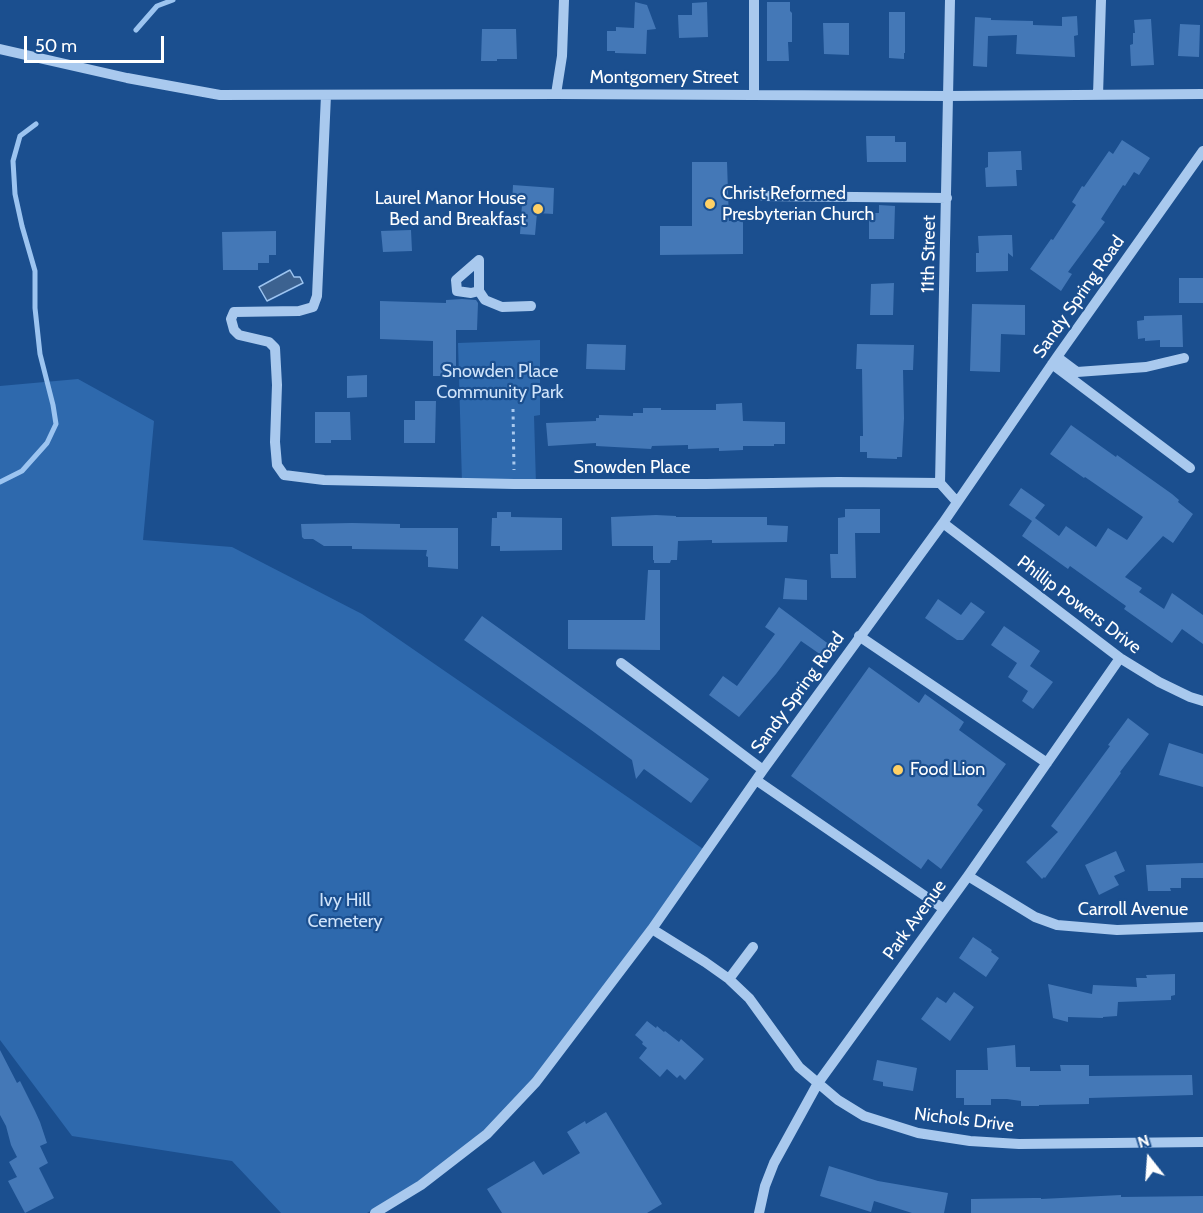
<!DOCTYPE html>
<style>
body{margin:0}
#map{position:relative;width:1203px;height:1213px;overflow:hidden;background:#1b4f8f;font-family:Cabin,sans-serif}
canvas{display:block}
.north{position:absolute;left:1119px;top:1129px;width:60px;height:60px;-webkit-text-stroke:4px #1b4f8f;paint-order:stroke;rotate:343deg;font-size:16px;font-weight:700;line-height:24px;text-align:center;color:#fff}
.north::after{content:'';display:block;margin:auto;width:21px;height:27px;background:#fff;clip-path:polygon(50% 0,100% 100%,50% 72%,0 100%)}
.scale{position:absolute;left:24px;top:36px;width:140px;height:27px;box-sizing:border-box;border:3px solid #fff;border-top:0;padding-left:8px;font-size:18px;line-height:21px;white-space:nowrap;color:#fff;-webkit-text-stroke:4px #1b4f8f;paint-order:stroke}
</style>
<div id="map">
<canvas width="1203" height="1213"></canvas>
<div class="north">N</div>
<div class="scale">50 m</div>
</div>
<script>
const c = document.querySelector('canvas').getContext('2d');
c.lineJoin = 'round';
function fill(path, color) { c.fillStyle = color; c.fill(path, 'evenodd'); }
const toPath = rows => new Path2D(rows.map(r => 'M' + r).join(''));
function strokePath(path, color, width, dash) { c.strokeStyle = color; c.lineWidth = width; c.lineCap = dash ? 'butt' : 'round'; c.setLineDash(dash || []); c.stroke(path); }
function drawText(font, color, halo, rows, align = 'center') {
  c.font = font + ' Cabin,sans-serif'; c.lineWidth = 4.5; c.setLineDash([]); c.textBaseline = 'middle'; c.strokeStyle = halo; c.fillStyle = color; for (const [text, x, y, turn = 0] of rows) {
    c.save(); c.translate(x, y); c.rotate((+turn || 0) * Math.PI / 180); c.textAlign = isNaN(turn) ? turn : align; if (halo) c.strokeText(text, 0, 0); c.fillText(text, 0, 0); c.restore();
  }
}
fill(toPath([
 [540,340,540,415,534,416,536,484,462,483,458,343],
 [78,379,154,421,143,540,232,547,362,614,706,851,536,1082,442,1169,367,1213,281,1213,232,1161,72,1136,0,1040,0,386]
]), '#2e69ad');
const water = toPath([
 [290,270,294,277,300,277,303,283,267,301,259,287,290,270]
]);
fill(water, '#3c6290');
strokePath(water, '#9cc4f0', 1.5);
strokePath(toPath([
 [136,30,157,6,173,0],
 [0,482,22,471,47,443,56,424,53,405,40,354,35,308,35,271,22,226,15,194,13,161,20,136,36,124]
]), '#9cc4f0', 5);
fill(toPath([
 [635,2,647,5,656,29,647,30,646,54,615,53,615,51,607,51,607,31,616,31,616,27,634,28],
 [707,2,708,37,679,38,678,15,692,15,692,3],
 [767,2,790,2,790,11,792,13,792,42,788,42,789,61,767,61],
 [889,12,905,12,905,53,904,53,904,59,889,58],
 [1077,16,1078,35,1074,36,1075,57,1016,54,1017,35,988,36,987,67,973,66,975,17,991,18,991,20,1033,21,1033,25,1062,26,1062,17],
 [1151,19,1154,65,1131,66,1130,45,1133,44,1133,33,1135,33,1134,20],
 [823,23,849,23,849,55,824,54],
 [1180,24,1200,25,1199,57,1178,56],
 [482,29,516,29,517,59,497,59,497,61,481,61],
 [866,136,895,136,895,142,906,142,906,162,867,162],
 [1122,140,1150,158,1139,175,1134,172,1125,186,1123,185,1101,219,1105,222,1068,272,1072,274,1061,291,1030,269,1051,239,1053,240,1076,205,1072,202,1082,186,1084,187,1109,151,1113,154],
 [1021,151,1022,170,1016,170,1017,186,986,187,985,168,988,167,988,152],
 [692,162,727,162,729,221,743,221,743,254,660,255,660,226,692,226],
 [513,185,554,188,553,214,537,213,535,235,520,234,522,204,512,204],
 [879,205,895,206,894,239,869,239,869,213,879,213],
 [411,230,412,251,383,252,381,231],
 [276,231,276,255,269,255,269,263,258,263,258,270,223,270,222,232],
 [1005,235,1012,235,1013,257,1008,253,1008,271,976,272,976,253,979,253,978,236],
 [1179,278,1203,278,1203,303,1179,303],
 [894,283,893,315,870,315,871,284],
 [462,299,476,300,478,303,477,330,456,330,456,376,433,376,433,341,380,339,380,301,446,303,446,300],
 [972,304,1025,305,1025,335,1001,334,1000,372,970,371],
 [1182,315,1183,347,1160,347,1160,340,1145,341,1145,338,1138,339,1137,321,1144,320,1144,316],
 [587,344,626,345,625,370,586,369],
 [857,344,914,345,913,370,903,370,904,418,902,457,897,457,897,459,867,458,867,452,860,452,860,436,863,436,862,369,856,369],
 [367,375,367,397,347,398,347,376],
 [415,401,436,401,435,443,404,443,404,420,415,420],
 [742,403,743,421,785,422,785,444,774,444,774,446,743,446,743,450,719,451,719,448,688,449,688,445,652,446,651,449,596,446,596,443,548,446,546,423,596,421,596,418,599,418,599,415,633,416,633,413,643,413,643,408,661,408,661,410,716,410,716,404],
 [315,412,350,412,351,440,331,440,331,443,315,443],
 [1071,425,1116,457,1117,455,1172,494,1179,500,1178,502,1193,514,1173,543,1163,536,1125,577,1142,588,1139,592,1164,609,1172,593,1203,615,1203,644,1182,629,1172,643,1124,609,1126,606,1070,566,1068,569,1022,536,1032,521,1009,505,1021,488,1045,505,1035,518,1059,536,1066,526,1096,547,1108,528,1127,540,1143,517,1085,477,1084,478,1050,454],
 [845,509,880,509,880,533,855,533,856,578,831,578,830,554,838,554,838,518,845,517],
 [497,512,511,512,511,517,562,518,562,550,500,551,500,546,491,546,492,518,497,518],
 [656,515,676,516,676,517,767,517,767,525,788,526,787,542,712,543,712,540,678,541,677,560,671,560,670,563,654,563,654,560,653,560,653,546,612,546,611,517],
 [352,523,400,524,400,528,458,528,458,569,428,567,428,557,426,556,427,550,352,549,352,546,324,546,313,539,304,539,302,537,301,524],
 [648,570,660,570,660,650,568,649,568,620,645,620],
 [785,578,807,580,807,600,783,599],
 [938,599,961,615,971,602,985,612,963,640,957,640,925,618],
 [779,607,834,648,827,659,801,641,776,674,739,717,709,695,723,676,737,686,775,634,765,627],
 [482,616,709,779,691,803,644,769,636,779,632,760,587,727,464,640],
 [1004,626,1040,651,1030,666,1053,682,1033,709,1022,701,1028,691,1008,677,1017,663,991,645],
 [869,667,919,703,925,694,964,722,959,730,1006,764,977,805,983,810,941,869,928,859,921,869,791,776],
 [1128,718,1149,734,1120,772,1121,773,1045,878,1044,877,1042,879,1026,862,1058,832,1051,826,1110,746,1108,745],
 [1169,743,1203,754,1203,787,1159,775],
 [1116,851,1125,871,1114,876,1119,885,1099,895,1085,865],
 [1203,863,1203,878,1181,878,1181,888,1170,888,1171,891,1148,891,1146,865],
 [973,937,992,950,991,952,999,958,986,977,959,958],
 [1175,974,1175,995,1171,996,1171,1000,1118,1002,1117,1016,1103,1017,1103,1018,1068,1017,1068,1022,1053,1018,1048,984,1092,994,1093,985,1137,987,1136,978,1147,978,1146,975],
 [954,992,974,1007,950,1041,921,1019,937,997,946,1003],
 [647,1021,656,1028,657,1026,664,1032,665,1031,679,1042,681,1039,704,1059,685,1080,680,1075,677,1078,667,1069,660,1077,639,1058,647,1048,642,1044,643,1042,635,1035],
 [1015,1045,1016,1067,1030,1067,1030,1071,1061,1071,1060,1065,1089,1065,1089,1076,1192,1075,1193,1095,1089,1098,1089,1104,1039,1105,1039,1106,1021,1106,1021,1101,1007,1099,991,1099,991,1105,964,1105,964,1098,956,1098,956,1070,988,1070,987,1048],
 [0,1050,17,1083,20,1081,35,1111,40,1122,47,1143,40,1146,48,1163,39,1168,54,1198,25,1213,8,1181,17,1177,9,1162,17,1157,11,1145,6,1126,0,1115],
 [877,1060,917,1068,913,1091,883,1086,883,1082,873,1080],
 [606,1112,662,1204,647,1213,502,1213,487,1189,534,1161,543,1175,580,1153,567,1132,585,1121,586,1124],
 [829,1166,878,1181,948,1193,944,1213,912,1213,874,1201,871,1212,820,1196],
 [1121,1195,1121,1197,1203,1196,1203,1213,971,1213,971,1199,1034,1198,1041,1198,1041,1199]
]), '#4478b7');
strokePath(toPath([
 [513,409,514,470]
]), '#a9c9ee', 3, [3, 4.5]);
strokePath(toPath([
 [950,0,940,483,957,502],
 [0,49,127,78,220,95,556,94,949,96,1203,94],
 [556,94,562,56,564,0],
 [326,95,317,296,313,307,299,311,234,312,231,319,234,330,239,335,269,342,275,348,277,385,275,442,277,465,284,475,324,480,514,484,706,484,838,482,940,483],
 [754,95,754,0],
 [1098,95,1101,0],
 [763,196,947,198],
 [479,291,471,293,457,291,456,280,479,260,479,291,485,300,502,307,531,306],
 [1057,357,1077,372,1146,367,1184,358],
 [1052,364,1190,468],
 [943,523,1120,658,1159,682,1190,697,1203,701],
 [859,636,1047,763],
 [621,663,763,770],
 [756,780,944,909],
 [968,876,1035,917,1057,925,1117,930,1203,927],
 [652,929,705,962,729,979,749,998,799,1067,838,1100,864,1116,918,1133,970,1141,1019,1144,1203,1142],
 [729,979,753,947],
 [375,1213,421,1185,487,1134,536,1082,652,929,763,770,943,523,1057,357,1203,151],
 [759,1213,765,1186,774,1163,818,1083,968,876,1120,658]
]), '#a9c9ee', 10);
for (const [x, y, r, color] of [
 [710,204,6,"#ffd166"],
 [538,209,6,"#ffd166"],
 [898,770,6,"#ffd166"]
]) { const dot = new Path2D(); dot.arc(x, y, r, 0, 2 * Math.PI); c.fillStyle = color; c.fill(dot); strokePath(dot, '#1b4f8f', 2); }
drawText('18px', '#fff', '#1b4f8f', [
 ["Montgomery Street",664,78],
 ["11th Street",929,254,-89],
 ["Sandy Spring Road",1079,297,-55],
 ["Snowden Place",632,468],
 ["Phillip Powers Drive",1079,605,37],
 ["Sandy Spring Road",798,693,-54],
 ["Carroll Avenue",1133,910],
 ["Park Avenue",915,920,-54],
 ["Nichols Drive",964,1120,7]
]);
drawText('18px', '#fff', '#1b4f8f', [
 ["Christ Reformed",722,194],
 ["Presbyterian Church",722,215],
 ["Laurel Manor House",526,199,"right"],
 ["Bed and Breakfast",526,220,"right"],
 ["Food Lion",910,770]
], 'left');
drawText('18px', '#cfe3fa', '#1b4f8f', [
 ["Snowden Place",500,372],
 ["Community Park",500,393],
 ["Ivy Hill",345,901],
 ["Cemetery",345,922]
]);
</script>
